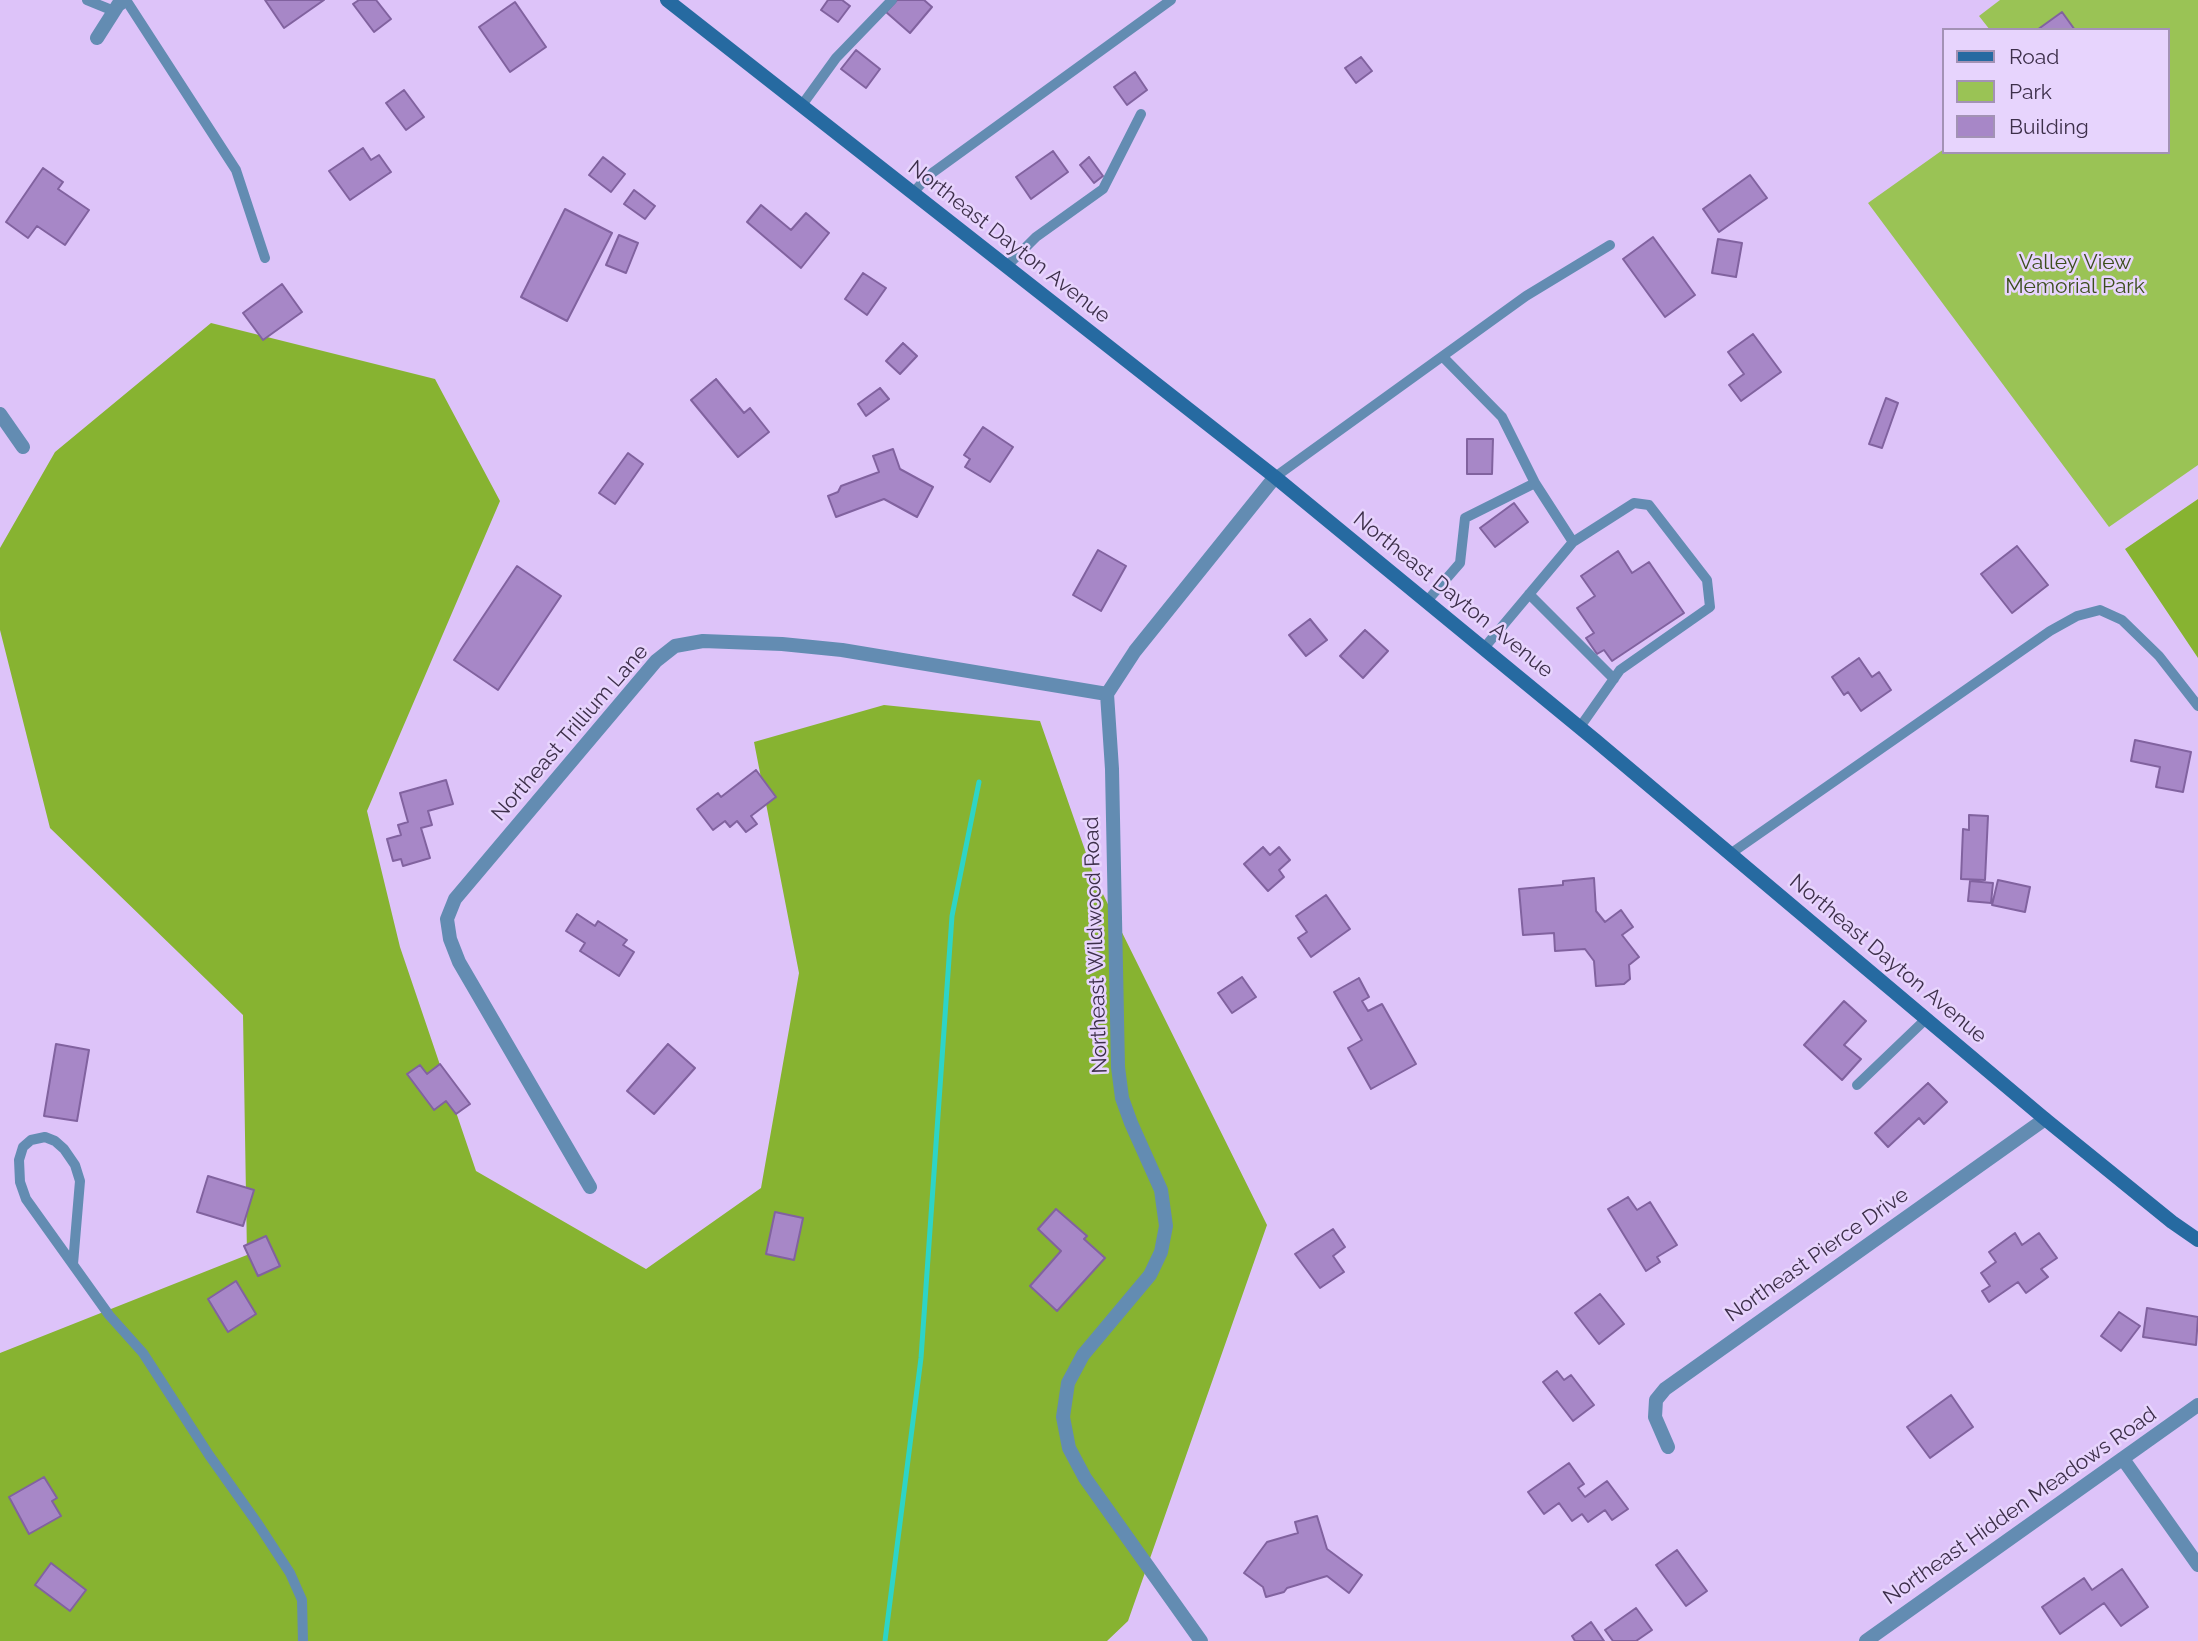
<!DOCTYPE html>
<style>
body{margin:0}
#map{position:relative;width:2198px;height:1641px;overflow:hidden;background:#ddc3f9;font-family:Raleway,sans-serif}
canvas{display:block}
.legend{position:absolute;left:1942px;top:28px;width:228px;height:126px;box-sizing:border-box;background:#e7d4fd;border:2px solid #a392b5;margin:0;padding:9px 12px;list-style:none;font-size:21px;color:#3d2f4a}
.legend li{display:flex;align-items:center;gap:14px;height:35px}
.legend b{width:35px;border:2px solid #a392b5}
</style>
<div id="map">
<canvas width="2198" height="1641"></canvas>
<ul class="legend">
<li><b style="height:9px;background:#266aa1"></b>Road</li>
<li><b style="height:19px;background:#9ac355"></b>Park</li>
<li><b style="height:19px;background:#a787c7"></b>Building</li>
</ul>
</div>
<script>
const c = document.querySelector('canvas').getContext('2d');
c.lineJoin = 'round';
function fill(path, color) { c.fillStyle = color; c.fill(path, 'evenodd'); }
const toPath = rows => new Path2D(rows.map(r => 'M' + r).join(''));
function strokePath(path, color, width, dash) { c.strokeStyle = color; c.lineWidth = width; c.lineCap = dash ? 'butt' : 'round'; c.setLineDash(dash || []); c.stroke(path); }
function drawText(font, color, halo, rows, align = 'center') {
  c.font = font + ' Raleway,sans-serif'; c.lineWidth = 5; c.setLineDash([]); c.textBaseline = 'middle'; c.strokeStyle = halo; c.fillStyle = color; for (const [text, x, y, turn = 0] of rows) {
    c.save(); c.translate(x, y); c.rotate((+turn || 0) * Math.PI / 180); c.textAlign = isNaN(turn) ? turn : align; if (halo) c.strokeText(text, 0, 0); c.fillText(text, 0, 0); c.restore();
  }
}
fill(toPath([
 [2000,0,2198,0,2198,465,2109,527,1868,203,1944,149,1944,152,2168,152,2168,30,1990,30,1979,16]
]), '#9ac355');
fill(toPath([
 [211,323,435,379,500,501,367,811,400,947,476,1171,646,1269,761,1188,799,973,754,742,884,705,1040,721,1094,876,1267,1225,1128,1621,1107,1641,0,1641,0,1353,247,1255,243,1015,50,828,0,630,0,548,55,452],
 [2198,499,2198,658,2125,549]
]), '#87b331');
strokePath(toPath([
 [885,1641,921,1358,952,916,979,782]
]), '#2ed4c7', 5);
const building = toPath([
 [265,0,324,0,284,28,265,0],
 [359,0,376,0,391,19,374,32,353,4,359,0],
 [828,0,842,0,850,6,838,22,821,10,828,0],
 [897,0,924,0,932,7,910,33,886,12,897,0],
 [515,2,546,47,510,72,479,27,515,2],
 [2062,12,2075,30,2037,30,2062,12],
 [856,50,880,69,866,88,841,69,856,50],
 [1361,57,1372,71,1356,83,1345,68,1361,57],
 [1135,72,1147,90,1127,105,1114,87,1135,72],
 [404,90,424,117,406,130,386,103,404,90],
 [363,148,371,160,379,155,391,172,350,200,329,171,363,148],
 [1053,151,1068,172,1031,199,1016,177,1053,151],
 [603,157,625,174,611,192,589,175,603,157],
 [1089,157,1103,176,1094,183,1080,165,1089,157],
 [43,168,63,182,58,189,89,210,65,245,37,226,28,238,6,222,43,168],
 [1750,175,1767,198,1719,232,1703,209,1750,175],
 [634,190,655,206,645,219,624,204,634,190],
 [761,205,791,230,806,213,829,233,801,268,747,222,761,205],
 [565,209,612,233,567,321,521,297,565,209],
 [619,235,638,243,626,273,606,265,619,235],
 [1653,237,1695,295,1665,317,1623,259,1653,237],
 [1718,239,1742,243,1736,277,1712,273,1718,239],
 [863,273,886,288,867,315,845,299,863,273],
 [282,284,302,312,263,340,243,313,282,284],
 [1753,334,1781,372,1741,401,1729,385,1744,374,1728,352,1753,334],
 [903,343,917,356,900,374,886,361,903,343],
 [716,379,744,413,750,408,769,432,738,457,691,400,716,379],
 [880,388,889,399,866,416,858,404,880,388],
 [1886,398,1898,403,1882,448,1869,444,1886,398],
 [983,427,1013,447,990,482,965,467,970,459,964,455,983,427],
 [1467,439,1493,439,1492,474,1467,474,1467,439],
 [893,449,900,469,933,487,917,517,884,499,836,517,828,496,838,492,841,486,879,472,873,456,893,449],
 [628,453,643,464,615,504,599,493,628,453],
 [1514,503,1528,522,1495,547,1480,528,1514,503],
 [2017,546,2048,585,2012,613,1981,574,2017,546],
 [1098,550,1126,566,1101,611,1073,595,1098,550],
 [1618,551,1632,573,1649,562,1684,613,1612,661,1604,650,1597,654,1586,638,1594,633,1577,608,1595,596,1581,576,1618,551],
 [517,566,561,596,498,690,454,660,517,566],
 [1310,619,1327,640,1306,656,1289,635,1310,619],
 [1365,630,1388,651,1363,678,1340,656,1365,630],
 [1859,658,1872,677,1879,672,1891,690,1861,711,1848,692,1844,695,1832,677,1859,658],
 [2135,740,2191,752,2183,792,2156,787,2160,767,2131,761,2135,740],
 [756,770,776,797,751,816,757,824,746,832,737,821,730,827,725,821,713,830,697,809,718,793,721,797,756,770],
 [446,780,453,804,428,811,432,825,421,828,430,858,403,866,401,859,393,861,387,839,401,835,398,825,408,822,400,793,446,780],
 [1969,815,1988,816,1985,880,1961,879,1963,829,1969,830,1969,815],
 [1263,847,1270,855,1279,847,1290,860,1279,870,1284,877,1268,891,1244,864,1263,847],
 [1594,878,1596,911,1605,922,1621,910,1633,927,1622,935,1639,957,1629,965,1630,979,1624,984,1596,986,1594,961,1585,949,1555,951,1554,933,1523,935,1519,889,1563,885,1563,881,1594,878],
 [1998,880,2030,887,2025,912,1992,905,1998,880],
 [1970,881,1993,883,1991,903,1968,901,1970,881],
 [1326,895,1350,929,1311,957,1298,938,1307,932,1296,916,1326,895],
 [577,914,595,926,598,921,627,940,623,945,634,952,619,976,580,951,585,943,566,931,577,914],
 [1242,977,1256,997,1232,1013,1218,993,1242,977],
 [1359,978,1369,997,1362,1001,1368,1011,1382,1004,1416,1064,1371,1089,1348,1048,1362,1040,1334,992,1359,978],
 [1844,1001,1866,1021,1844,1045,1861,1059,1842,1080,1804,1045,1844,1001],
 [56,1044,89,1050,77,1121,44,1116,56,1044],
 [668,1044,695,1068,654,1114,627,1091,668,1044],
 [440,1064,470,1104,456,1114,446,1101,434,1110,407,1074,420,1065,427,1074,440,1064],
 [1928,1083,1947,1102,1924,1124,1919,1118,1888,1147,1875,1133,1928,1083],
 [208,1176,254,1190,243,1226,197,1212,208,1176],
 [1628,1197,1637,1210,1650,1202,1677,1245,1657,1257,1660,1262,1646,1271,1608,1209,1628,1197],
 [1056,1209,1087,1236,1084,1239,1105,1258,1057,1311,1030,1286,1061,1251,1038,1229,1056,1209],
 [775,1212,803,1218,794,1260,766,1254,775,1212],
 [1333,1229,1345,1247,1333,1256,1344,1272,1320,1288,1295,1254,1333,1229],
 [2015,1233,2022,1245,2039,1233,2057,1258,2041,1269,2048,1277,2026,1293,2018,1282,1989,1302,1982,1291,1990,1286,1981,1273,1996,1262,1989,1252,2015,1233],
 [266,1236,280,1266,258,1276,244,1246,266,1236],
 [236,1281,256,1314,228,1332,208,1299,236,1281],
 [1600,1294,1624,1324,1599,1344,1575,1313,1600,1294],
 [2147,1308,2198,1317,2196,1345,2143,1337,2147,1308],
 [2119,1312,2140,1326,2121,1351,2101,1336,2119,1312],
 [1557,1371,1564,1380,1571,1375,1594,1405,1573,1421,1543,1382,1557,1371],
 [1951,1395,1973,1427,1930,1458,1907,1427,1951,1395],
 [1569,1463,1584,1484,1578,1488,1585,1497,1607,1481,1628,1509,1612,1520,1605,1510,1588,1522,1582,1514,1572,1521,1559,1503,1544,1514,1528,1492,1569,1463],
 [44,1477,57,1498,52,1501,61,1516,29,1534,9,1497,44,1477],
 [1317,1516,1327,1549,1362,1575,1349,1593,1327,1576,1287,1588,1284,1592,1266,1597,1263,1587,1244,1573,1267,1542,1298,1533,1295,1522,1317,1516],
 [1677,1550,1707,1591,1686,1606,1656,1565,1677,1550],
 [51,1563,86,1590,70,1611,35,1585,51,1563],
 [2122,1569,2148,1607,2121,1626,2104,1603,2060,1634,2042,1607,2084,1578,2092,1590,2122,1569],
 [1636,1608,1652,1630,1636,1641,1613,1641,1605,1630,1636,1608],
 [1591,1622,1604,1641,1575,1641,1572,1636,1591,1622]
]);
fill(building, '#a787c7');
strokePath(building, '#81629f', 2);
strokePath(toPath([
 [87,0,114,11],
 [126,0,236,170,265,258],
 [802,105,836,58,892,0],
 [913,193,928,176,1171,0],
 [1007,266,1036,237,1103,189,1141,114],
 [1443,357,1502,417,1535,483],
 [1275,477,1526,296,1610,245],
 [1573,542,1634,503,1649,505,1707,580,1710,607,1620,670,1580,727],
 [1529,594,1614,679],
 [1427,601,1460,563,1465,518,1535,483,1573,542,1484,648],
 [1730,854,2050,631,2077,616,2100,610,2122,620,2159,656,2198,706],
 [1857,1085,1926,1019],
 [73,1264,80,1181,75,1165,64,1149,55,1141,45,1137,31,1140,23,1147,19,1160,20,1182,26,1199,109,1315,143,1353,209,1455,258,1524,290,1573,302,1600,303,1641]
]), '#638cb2', 10);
strokePath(toPath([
 [97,38,118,5,125,0],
 [0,414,23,447],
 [590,1187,459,962,450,939,447,919,455,899,656,661,675,646,703,641,782,644,842,650,1107,694],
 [1668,1447,1655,1417,1656,1400,1665,1389,2045,1119],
 [2123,1459,2198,1565],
 [1201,1641,1085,1478,1069,1448,1063,1417,1068,1383,1083,1355,1150,1275,1161,1252,1166,1226,1161,1190,1131,1123,1122,1098,1118,1067,1112,769,1107,694,1135,651,1275,477],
 [1866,1641,2198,1405]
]), '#638cb2', 14);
strokePath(toPath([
 [667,0,1275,477,1595,740,2045,1119,2172,1222,2198,1240]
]), '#266aa1', 14);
drawText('21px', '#3d2f4a', '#e7d4fd', [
 ["Northeast Dayton Avenue",1009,242,38],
 ["Northeast Dayton Avenue",1453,595,39],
 ["Northeast Trillium Lane",570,733,-49],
 ["Northeast Wildwood Road",1096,945,-92],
 ["Northeast Dayton Avenue",1888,959,40],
 ["Northeast Pierce Drive",1817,1255,-35],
 ["Northeast Hidden Meadows Road",2020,1506,-35]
]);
drawText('21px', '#3c4e1d', '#e7d4fd', [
 ["Valley View",2075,263],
 ["Memorial Park",2075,287]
]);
</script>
